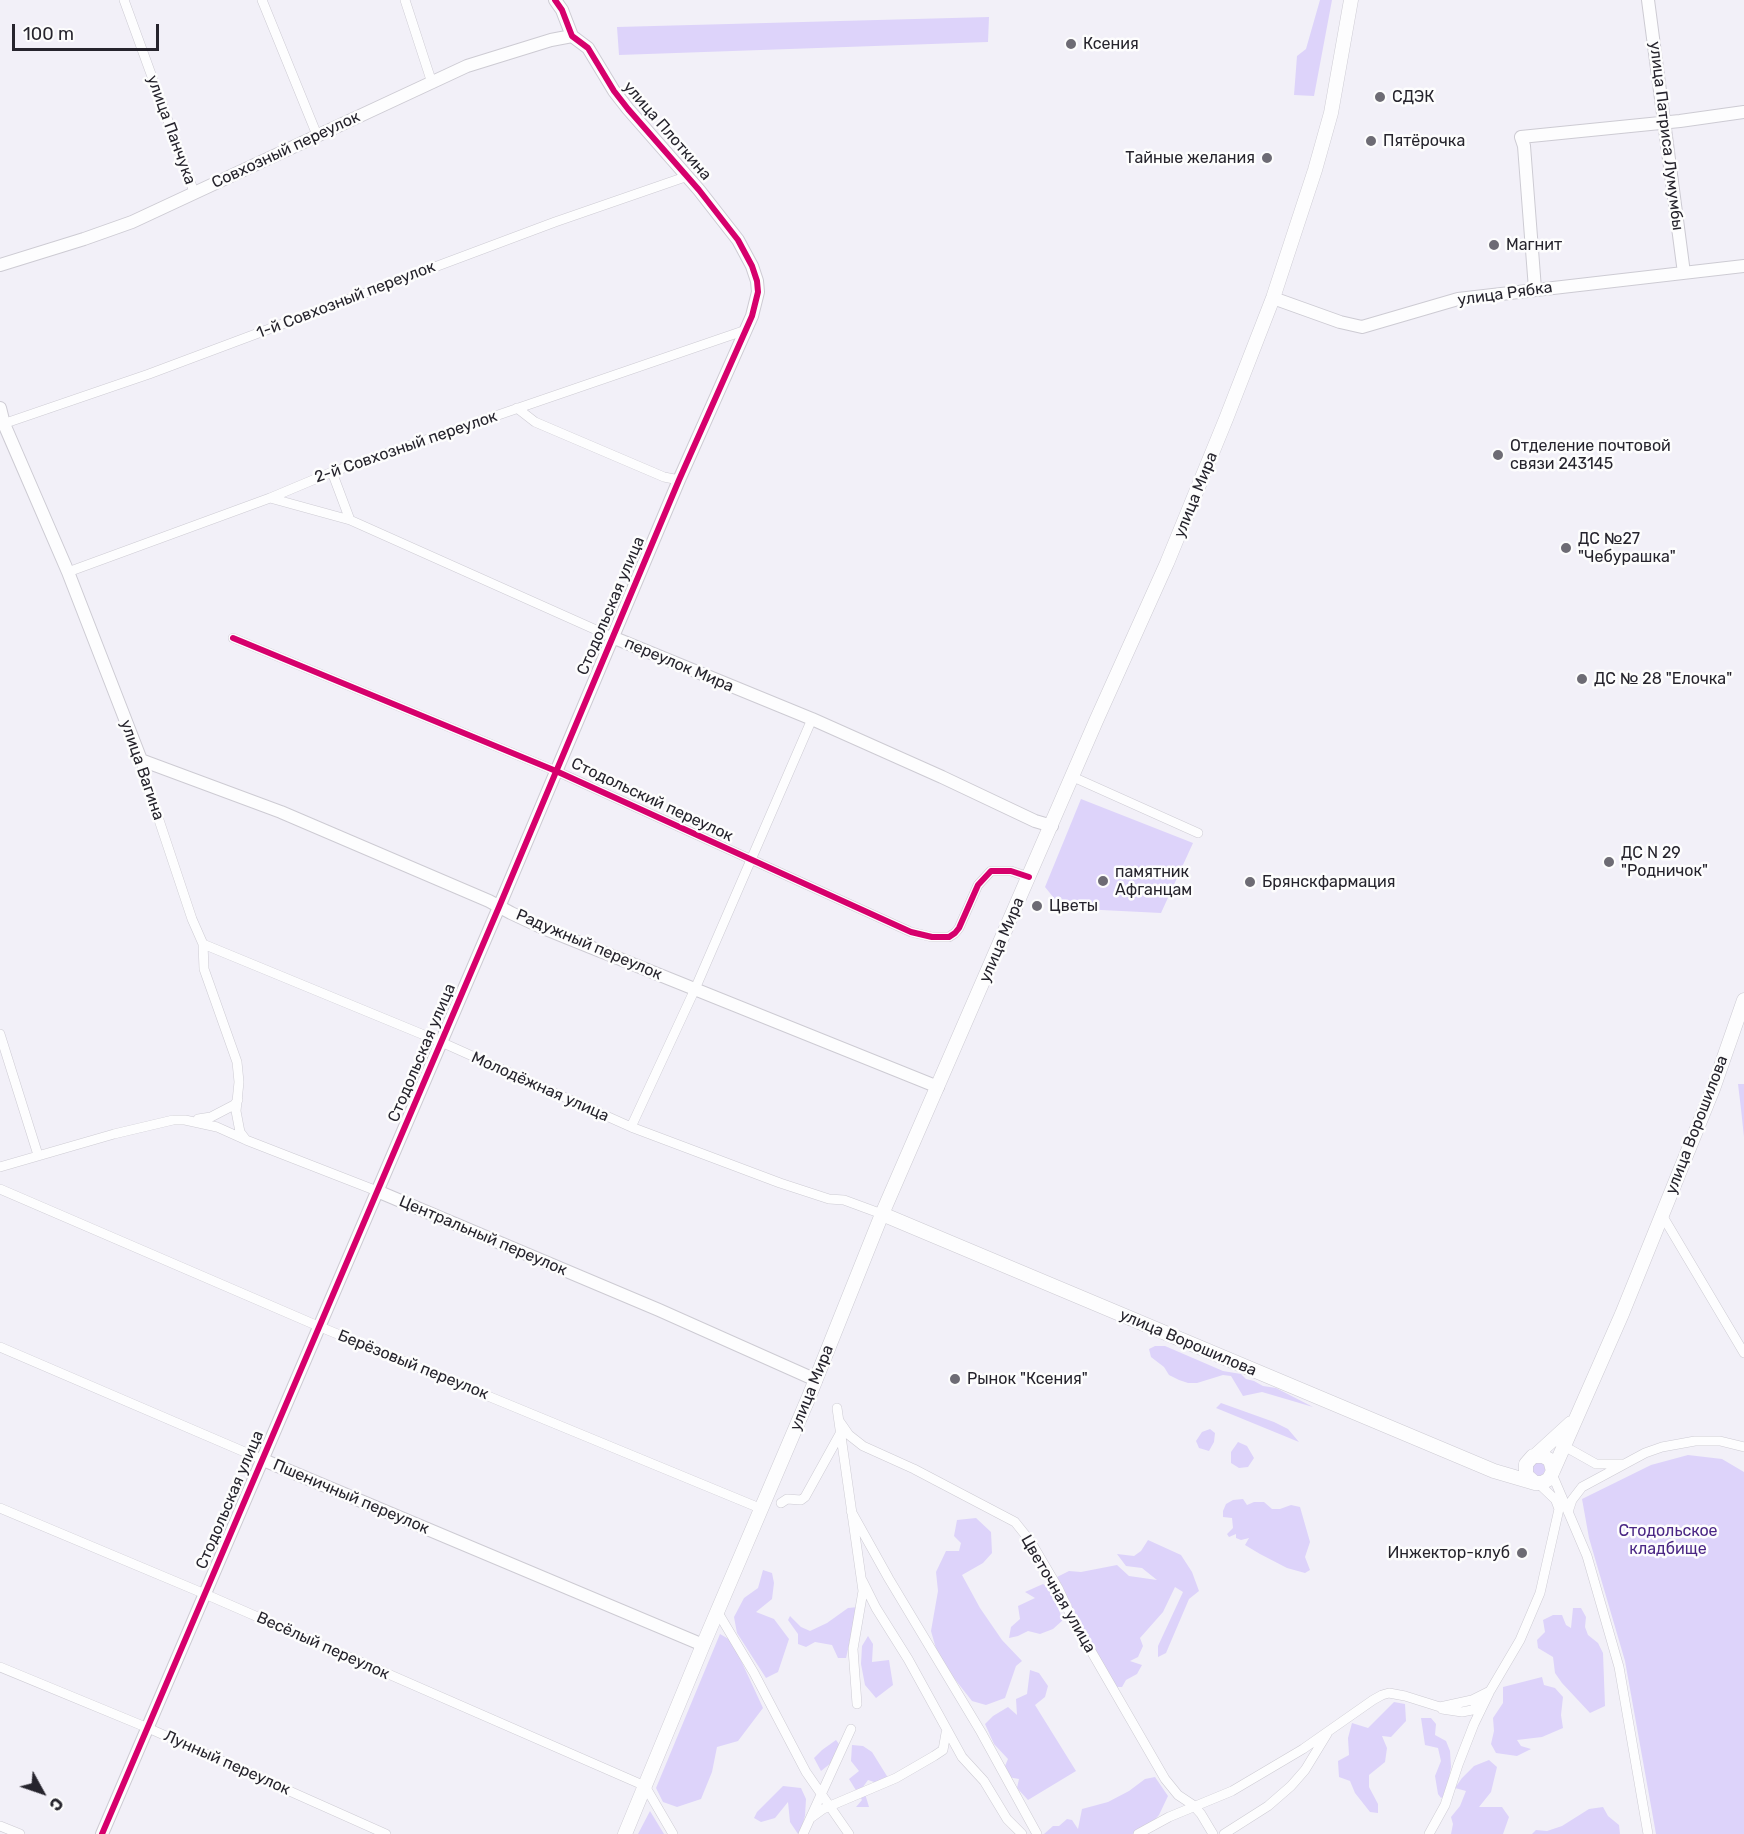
<!DOCTYPE html>
<meta charset="utf-8">
<style>
body{margin:0}
#map{position:relative;width:1744px;height:1834px;overflow:hidden;background:#f2f0f8;font-family:Rubik,sans-serif}
canvas{display:block}
.north{position:absolute;left:12px;top:1762px;width:60px;height:60px;-webkit-text-stroke:4px #fdfdfd;paint-order:stroke;rotate:130deg;font-size:16px;font-weight:700;line-height:24px;text-align:center;color:#26242d}
.north::after{content:'';display:block;margin:auto;width:21px;height:27px;background:#26242d;clip-path:polygon(50% 0,100% 100%,50% 72%,0 100%)}
.scale{position:absolute;left:12px;top:24px;width:147px;height:27px;box-sizing:border-box;border:3px solid #26242d;border-top:0;padding-left:8px;font-size:18px;line-height:21px;white-space:nowrap;color:#26242d;-webkit-text-stroke:4px #fdfdfd;paint-order:stroke}
</style>
<div id="map">
<canvas width="1744" height="1834"></canvas>
<div class="north">С</div>
<div class="scale">100 m</div>
</div>
<script>
const c = document.querySelector('canvas').getContext('2d');
c.lineJoin = 'round';
function fill(path, color) { c.fillStyle = color; c.fill(path, 'evenodd'); }
const toPath = rows => new Path2D(rows.map(r => 'M' + r).join(''));
function strokePath(path, color, width, dash) { c.strokeStyle = color; c.lineWidth = width; c.lineCap = dash ? 'butt' : 'round'; c.setLineDash(dash || []); c.stroke(path); }
function drawText(font, color, halo, rows, align = 'center') {
  c.font = font + ' Rubik,sans-serif'; c.lineWidth = 5; c.setLineDash([]); c.textBaseline = 'middle'; c.strokeStyle = halo; c.fillStyle = color; for (const [text, x, y, turn = 0] of rows) {
    c.save(); c.translate(x, y); c.rotate((+turn || 0) * Math.PI / 180); c.textAlign = isNaN(turn) ? turn : align; if (halo) c.strokeText(text, 0, 0); c.fillText(text, 0, 0); c.restore();
  }
}
fill(toPath([
 [1320,0,1332,0,1314,96,1294,95,1297,56,1306,49],
 [989,17,988,42,619,55,617,27],
 [1081,799,1193,843,1161,913,1062,908,1045,887],
 [1738,1084,1744,1084,1744,1137,1741,1109],
 [1155,1346,1165,1346,1223,1371,1241,1374,1246,1379,1254,1381,1263,1386,1276,1388,1313,1407,1262,1392,1243,1396,1231,1376,1223,1375,1197,1383,1188,1383,1179,1380,1169,1375,1164,1367,1151,1357,1149,1349],
 [1221,1403,1274,1422,1288,1429,1299,1442,1216,1408],
 [1210,1429,1215,1433,1214,1442,1209,1451,1199,1448,1196,1441,1202,1432],
 [1238,1442,1247,1446,1254,1458,1248,1467,1239,1468,1231,1463,1231,1452],
 [1688,1455,1722,1459,1744,1472,1744,1834,1656,1834,1625,1661,1589,1538,1582,1499,1651,1465],
 [1550,1460,1542,1483,1526,1464],
 [1243,1499,1247,1505,1254,1502,1264,1502,1272,1509,1280,1509,1291,1505,1300,1507,1310,1542,1305,1557,1310,1570,1305,1573,1287,1568,1260,1554,1245,1545,1249,1538,1241,1540,1236,1538,1236,1534,1229,1537,1227,1534,1233,1528,1232,1518,1223,1517,1223,1511,1226,1504,1233,1500],
 [976,1518,991,1532,992,1553,983,1563,962,1575,980,1608,1002,1640,1022,1661,1016,1666,1005,1698,986,1705,972,1701,939,1659,931,1631,938,1591,936,1572,946,1551,959,1551,961,1543,954,1536,957,1520],
 [1148,1540,1181,1555,1192,1572,1199,1591,1189,1599,1166,1653,1158,1657,1158,1646,1183,1592,1175,1587,1163,1612,1140,1638,1143,1646,1138,1657,1130,1661,1142,1665,1137,1674,1126,1680,1122,1687,1115,1687,1089,1642,1057,1577,1069,1571,1081,1572,1117,1565,1129,1576,1157,1580,1142,1568,1126,1566,1117,1554,1134,1556,1141,1551],
 [763,1570,772,1573,774,1583,772,1599,756,1612,774,1619,789,1639,778,1672,766,1678,737,1633,734,1617,744,1598,758,1588],
 [1043,1584,1050,1589,1063,1620,1053,1629,1040,1634,1028,1631,1018,1636,1009,1638,1011,1627,1020,1619,1018,1606,1035,1598,1025,1592],
 [858,1607,846,1658,838,1658,832,1645,815,1642,806,1647,798,1644,798,1634,788,1620,790,1616,801,1627,810,1631,827,1623,848,1608],
 [1573,1608,1581,1608,1586,1617,1585,1627,1588,1635,1598,1643,1603,1653,1605,1706,1590,1713,1562,1683,1555,1673,1553,1657,1538,1648,1537,1640,1545,1632,1543,1620,1553,1615,1562,1615,1566,1625,1571,1628],
 [720,1634,732,1641,763,1708,738,1741,717,1747,712,1772,701,1799,677,1807,663,1802,656,1788],
 [868,1636,873,1644,872,1662,889,1660,893,1685,876,1698,865,1685,861,1664,862,1646],
 [1030,1670,1039,1673,1048,1686,1045,1697,1035,1705,1076,1771,1028,1800,1017,1788,1019,1779,1008,1777,1005,1766,1008,1759,994,1744,985,1724,993,1716,1008,1707,1017,1715,1016,1699,1027,1694],
 [1542,1677,1544,1685,1555,1688,1563,1697,1561,1715,1563,1728,1542,1737,1517,1740,1521,1746,1531,1749,1517,1756,1496,1753,1491,1744,1494,1731,1493,1718,1503,1703,1503,1687],
 [1394,1702,1405,1704,1406,1721,1391,1737,1382,1736,1387,1748,1385,1762,1369,1775,1369,1787,1378,1804,1378,1813,1370,1812,1355,1793,1350,1781,1339,1777,1338,1761,1349,1755,1348,1738,1352,1723,1368,1728],
 [1421,1718,1431,1718,1436,1724,1435,1735,1446,1741,1450,1751,1451,1767,1446,1795,1441,1798,1438,1794,1435,1776,1441,1761,1438,1748,1425,1745],
 [836,1740,839,1744,831,1763,821,1771,814,1758,822,1750],
 [852,1745,863,1746,872,1752,890,1781,880,1784,868,1780,863,1787,869,1807,856,1807,862,1800,849,1779,859,1771,851,1761],
 [1489,1760,1497,1767,1491,1792,1479,1807,1502,1807,1509,1817,1503,1834,1451,1834,1453,1824,1451,1817,1460,1806,1466,1791,1455,1788,1462,1778,1474,1766],
 [1155,1777,1168,1796,1159,1815,1146,1830,1140,1834,1044,1834,1053,1826,1059,1826,1067,1819,1072,1820,1078,1829,1082,1809,1108,1802,1129,1791,1145,1779],
 [783,1786,801,1788,806,1799,805,1816,800,1834,798,1834,790,1822,788,1802,775,1818,761,1822,754,1818,757,1812],
 [1603,1807,1608,1816,1619,1825,1620,1834,1532,1834,1536,1830,1547,1831,1562,1826,1589,1809],
 [650,1811,664,1834,638,1834]
]), '#ddd3fa');
const minor = toPath([
 [124,0,194,192],
 [262,0,317,135],
 [405,0,432,83],
 [517,408,535,422,664,477,679,480],
 [0,425,149,374,555,222,688,176],
 [332,472,350,520],
 [270,498,350,520,612,637],
 [68,572,270,498,332,472,746,330],
 [233,638,556,771,911,932,932,937,949,937,955,933,959,928,978,885,991,871,1011,871,1029,877],
 [141,760,144,775,192,919,203,944,204,969,237,1062,239,1082,236,1111,240,1132,246,1140],
 [1073,777,1198,833],
 [203,944,441,1042,631,1127,780,1183,829,1199,844,1200,882,1214],
 [0,1034,38,1155],
 [198,1119,211,1117,234,1105,238,1100],
 [631,1127,695,989,812,719],
 [0,1167,114,1134,173,1120,185,1120,217,1127,246,1140,377,1191],
 [0,1189,318,1326,762,1509],
 [1662,1215,1744,1353],
 [0,1347,261,1459],
 [837,1408,863,1591,853,1649,857,1704],
 [840,1422,849,1435,863,1446,914,1469,1015,1522,1031,1542,1058,1588,1072,1618,1165,1779,1178,1795,1193,1805,1201,1814,1213,1834],
 [1564,1446,1596,1464,1622,1464],
 [1552,1474,1587,1556,1619,1667,1648,1834],
 [1539,1484,1560,1504],
 [781,1503,787,1499,801,1500,805,1497,841,1432],
 [0,1508,205,1594,645,1786,673,1834],
 [851,1511,889,1579,981,1732,1037,1834],
 [1568,1512,1572,1500,1582,1487,1645,1453,1662,1447,1695,1441,1720,1441,1744,1447],
 [862,1580,876,1608,908,1659,962,1757,984,1781,1007,1819,1022,1834],
 [717,1611,754,1673,806,1772,849,1834],
 [0,1667,148,1728,386,1834],
 [1442,1709,1462,1712,1472,1710,1482,1703],
 [812,1817,823,1809,896,1778,934,1756,943,1750,946,1733],
 [0,1826,20,1834],
 [803,1834,851,1729],
 [1138,1834,1169,1817,1232,1791,1303,1749,1373,1700,1382,1695,1389,1693,1405,1696,1440,1707,1472,1700,1490,1691,1520,1640,1540,1593,1559,1509,1556,1501],
 [1224,1834,1268,1806,1291,1786,1305,1770,1327,1734],
 [1429,1834,1445,1805,1458,1765,1474,1724,1489,1693]
]);
const tertiary = toPath([
 [1648,0,1684,273],
 [0,265,84,239,132,222,467,66,551,40,572,36],
 [1535,289,1524,146,1521,137,1680,121,1744,112],
 [1273,298,1340,322,1362,327,1458,299,1744,266],
 [0,408,4,424,68,572,141,760,281,812,489,901,511,913,543,928,938,1087],
 [612,637,812,719,942,777,1035,821,1052,826],
 [377,1191,659,1310,816,1380],
 [261,1459,703,1645],
 [102,1834,499,907,679,480,752,316,758,292,757,281,752,266,738,240,699,190,628,109,614,91,588,48,572,36,562,10,555,0]
]);
const secondary = toPath([
 [882,1214,1494,1471,1535,1483,1542,1483,1549,1479,1553,1471,1550,1460,1543,1456,1533,1456,1526,1464,1526,1475,1535,1483],
 [1536,1455,1571,1423],
 [1553,1471,1622,1314,1713,1089,1744,1000],
 [625,1834,703,1645,808,1399,882,1214,1096,721,1167,563,1226,419,1273,298,1315,170,1331,113,1351,0]
]);
strokePath(minor, '#cdcbd3', 10);
strokePath(tertiary, '#cdcbd3', 14);
strokePath(secondary, '#cdcbd3', 15);
strokePath(minor, '#fdfdfe', 9);
strokePath(tertiary, '#fdfdfe', 12);
strokePath(secondary, '#fdfdfe', 14);
strokePath(toPath([
 [233,638,556,771,911,932,932,937,949,937,955,933,959,928,978,885,991,871,1011,871,1029,877],
 [102,1834,499,907,679,480,752,316,758,292,757,281,752,266,738,240,699,190,628,109,614,91,588,48,572,36,562,10,555,0]
]), '#d6006c', 6);
for (const [x, y, r, color] of [
 [1071,44,6,"#6d6b74"],
 [1380,97,6,"#6d6b74"],
 [1371,141,6,"#6d6b74"],
 [1267,158,6,"#6d6b74"],
 [1494,245,6,"#6d6b74"],
 [1498,455,6,"#6d6b74"],
 [1566,548,6,"#6d6b74"],
 [1582,679,6,"#6d6b74"],
 [1609,862,6,"#6d6b74"],
 [1103,881,6,"#6d6b74"],
 [1250,882,6,"#6d6b74"],
 [1037,906,6,"#6d6b74"],
 [955,1379,6,"#6d6b74"],
 [1522,1553,6,"#6d6b74"]
]) { const dot = new Path2D(); dot.arc(x, y, r, 0, 2 * Math.PI); c.fillStyle = color; c.fill(dot); strokePath(dot, '#fdfdfd', 2); }
drawText('16px', '#26242d', '#fdfdfd', [
 ["Ксения",1083,44],
 ["СДЭК",1392,97],
 ["Пятёрочка",1383,141],
 ["Тайные желания",1255,158,"right"],
 ["Магнит",1506,245],
 ["Отделение почтовой",1510,446],
 ["связи 243145",1510,464],
 ["ДС №27",1578,539],
 ["\"Чебурашка\"",1578,557],
 ["ДС № 28 \"Елочка\"",1594,679],
 ["ДС N 29",1621,853],
 ["\"Родничок\"",1621,871],
 ["памятник",1115,872],
 ["Афганцам",1115,890],
 ["Брянскфармация",1262,882],
 ["Цветы",1049,906],
 ["Рынок \"Ксения\"",967,1379],
 ["Инжектор-клуб",1510,1553,"right"]
], 'left');
drawText('16px', '#26242d', '#fdfdfd', [
 ["улица Панчука",171,130,70],
 ["улица Плоткина",667,131,49],
 ["улица Патриса Лумумбы",1666,136,83],
 ["Совхозный переулок",286,150,-25],
 ["улица Рябка",1505,294,-8],
 ["1-й Совхозный переулок",346,300,-21],
 ["2-й Совхозный переулок",406,447,-19],
 ["улица Мира",1196,495,-68],
 ["Стодольская улица",611,606,-67],
 ["переулок Мира",679,665,23],
 ["улица Вагина",142,770,71],
 ["Стодольский переулок",652,800,25],
 ["улица Мира",1002,940,-67],
 ["Радужный переулок",589,945,23],
 ["Стодольская улица",422,1053,-67],
 ["Молодёжная улица",540,1087,24],
 ["улица Ворошилова",1697,1125,-69],
 ["Центральный переулок",483,1236,23],
 ["улица Ворошилова",1188,1343,23],
 ["Берёзовый переулок",413,1365,22],
 ["улица Мира",812,1388,-68],
 ["Пшеничный переулок",351,1497,23],
 ["Стодольская улица",230,1500,-67],
 ["Цветочная улица",1058,1594,60],
 ["Весёлый переулок",323,1646,24],
 ["Лунный переулок",227,1763,24]
]);
drawText('16px', '#4a2684', '#fdfdfd', [
 ["Стодольское",1668,1531],
 ["кладбище",1668,1549]
]);
</script>
